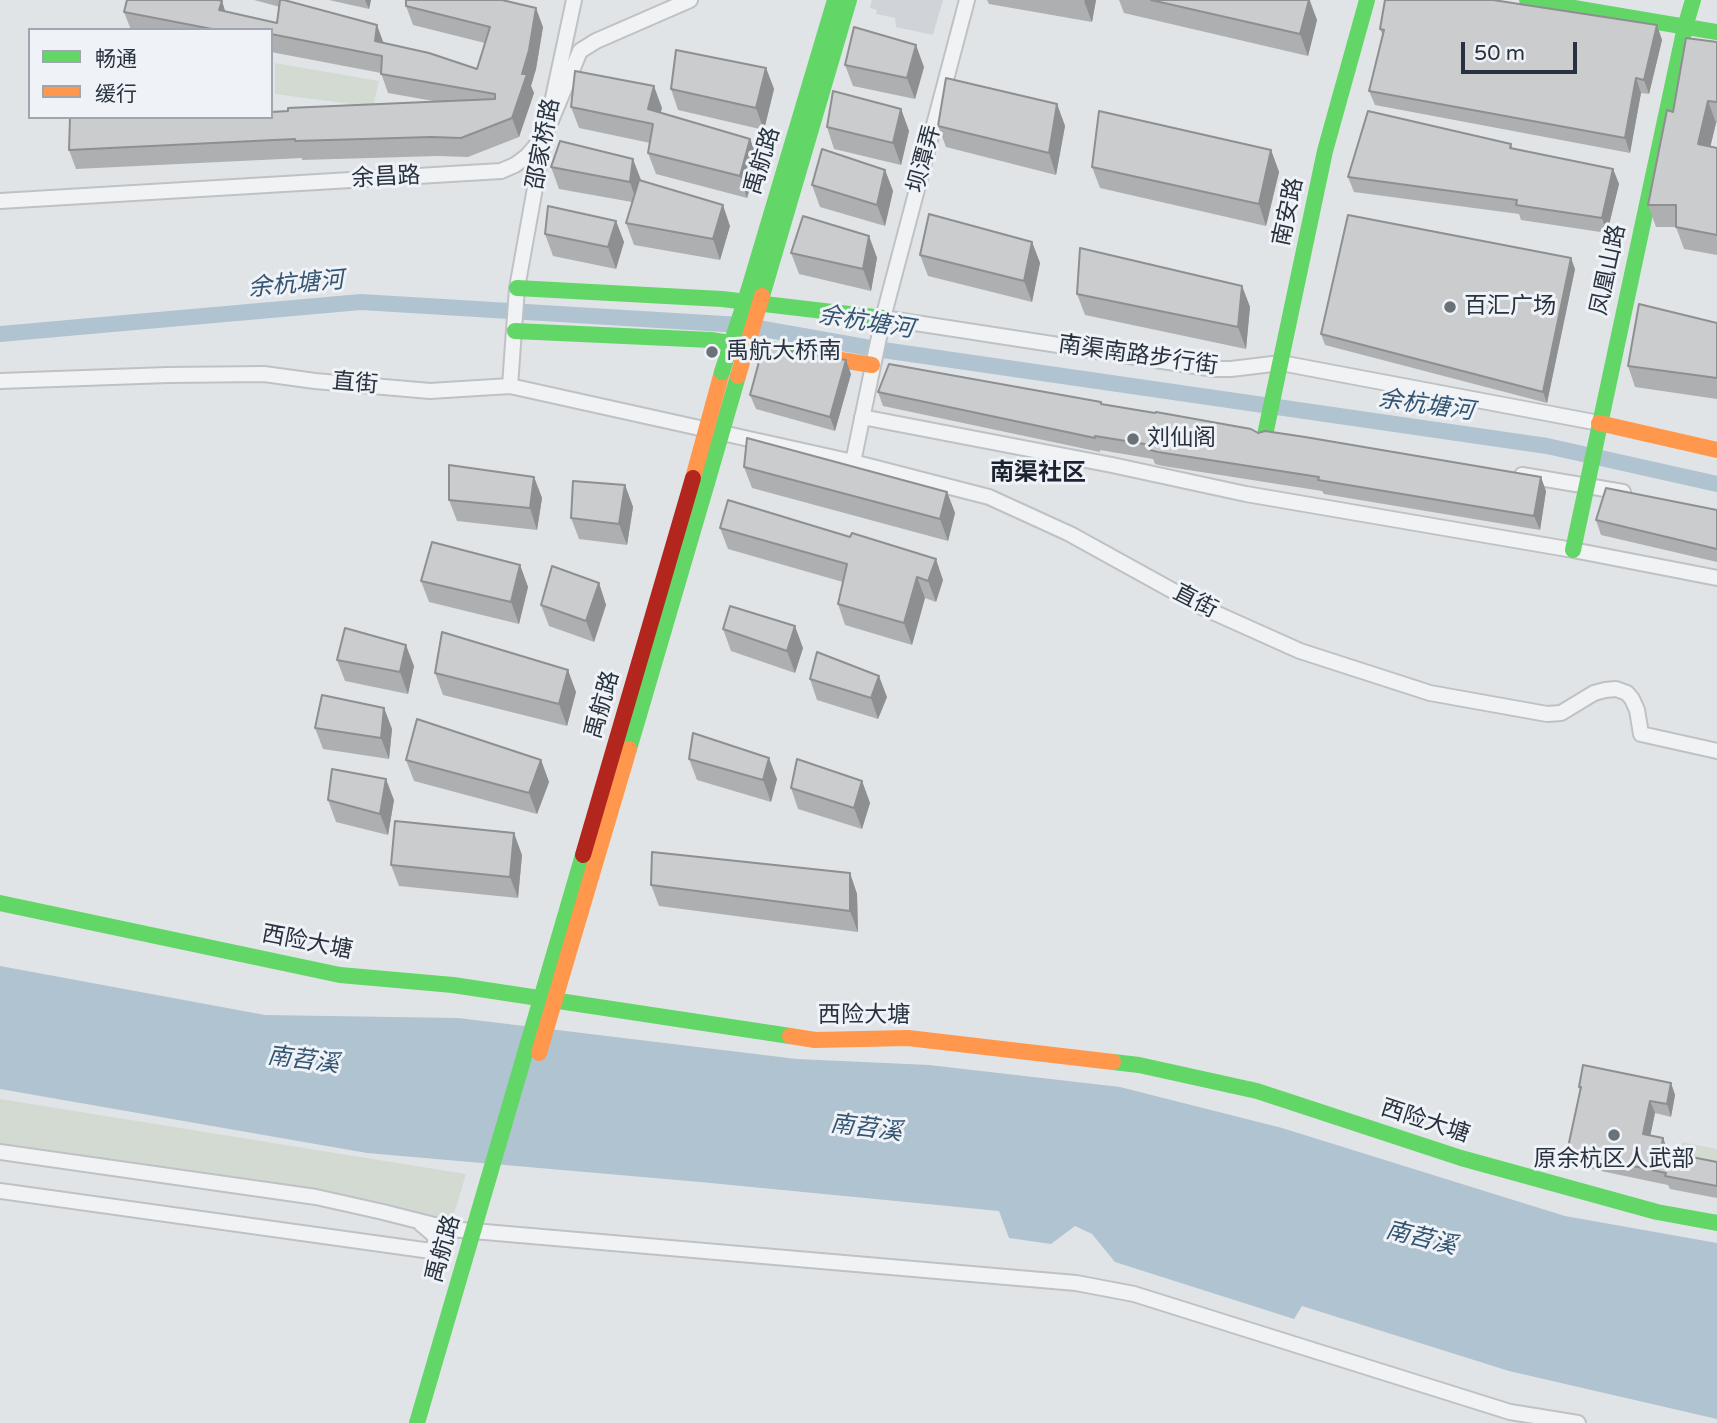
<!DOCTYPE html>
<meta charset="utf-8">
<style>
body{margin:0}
#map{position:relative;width:1717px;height:1423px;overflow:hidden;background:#e1e4e6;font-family:"Varela Round","Noto Sans SC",sans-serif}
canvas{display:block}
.legend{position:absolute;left:28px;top:28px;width:245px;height:91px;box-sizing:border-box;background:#eff2f6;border:2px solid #a0a6ad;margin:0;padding:9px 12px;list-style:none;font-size:21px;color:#29333f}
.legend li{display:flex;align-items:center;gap:14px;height:35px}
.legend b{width:35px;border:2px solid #a0a6ad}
.scale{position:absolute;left:1461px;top:42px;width:116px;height:32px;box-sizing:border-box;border:4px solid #29333f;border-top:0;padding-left:9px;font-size:21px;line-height:24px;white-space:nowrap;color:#29333f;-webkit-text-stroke:5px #eff2f6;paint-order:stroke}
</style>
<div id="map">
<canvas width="1717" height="1423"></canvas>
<ul class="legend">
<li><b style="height:9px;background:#63d668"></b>畅通</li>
<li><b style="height:9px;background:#ff974d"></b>缓行</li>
</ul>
<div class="scale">50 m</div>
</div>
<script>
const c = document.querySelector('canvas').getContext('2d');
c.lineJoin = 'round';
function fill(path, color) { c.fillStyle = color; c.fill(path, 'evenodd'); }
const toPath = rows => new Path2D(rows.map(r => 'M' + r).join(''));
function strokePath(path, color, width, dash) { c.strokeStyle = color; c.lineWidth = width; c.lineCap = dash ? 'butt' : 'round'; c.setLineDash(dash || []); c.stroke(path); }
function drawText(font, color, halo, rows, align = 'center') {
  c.font = font + ' "Varela Round","Noto Sans SC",sans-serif'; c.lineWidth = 6; c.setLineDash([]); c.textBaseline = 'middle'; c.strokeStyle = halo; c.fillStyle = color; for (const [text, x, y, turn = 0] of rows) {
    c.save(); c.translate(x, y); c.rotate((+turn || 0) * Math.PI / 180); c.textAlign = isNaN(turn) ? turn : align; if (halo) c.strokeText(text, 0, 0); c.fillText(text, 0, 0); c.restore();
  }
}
fill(toPath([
 [872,0,943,0,933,35,896,27,895,18,876,14,877,10,870,8]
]), '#d0d4d9');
fill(toPath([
 [275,63,379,81,373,107,275,94],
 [0,1099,466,1174,451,1224,0,1151],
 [1682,1142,1717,1149,1717,1166,1679,1158]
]), '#d3dad2');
fill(toPath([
 [0,966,265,1015,458,1018,797,1059,929,1065,1120,1087,1282,1128,1565,1216,1717,1243,1717,1419,1509,1371,1302,1306,1294,1319,1115,1262,1092,1234,1075,1226,1051,1244,1009,1238,999,1211,700,1182,367,1153,0,1089]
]), '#b0c3d0');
strokePath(toPath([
 [0,334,361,302,741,325,876,349,1547,446,1717,484]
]), '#b0c3d0', 16);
const street = toPath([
 [553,98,574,0],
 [0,201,501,171,515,165,527,156,545,135,580,51,596,41,690,0],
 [883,318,1214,369,1231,369,1281,363,1599,423],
 [0,381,168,375,264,374,315,381,430,391,510,386,853,462,883,318,967,0],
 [510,386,517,288,544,138],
 [862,417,1112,465,1246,494,1573,550,1717,578],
 [853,462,989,497,1070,534,1204,608,1300,651,1430,693,1547,714,1561,713,1594,693,1605,690,1616,689,1627,693,1632,699,1637,710,1641,734,1717,751],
 [1522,475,1623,492],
 [0,1152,316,1197,383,1212,450,1229,1076,1283,1134,1294,1510,1412,1578,1423],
 [0,1191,431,1251,436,1242,434,1235,421,1224]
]);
strokePath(street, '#bfc2c4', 18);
strokePath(street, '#f1f2f3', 14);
strokePath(toPath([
 [1527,0,1717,32],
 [517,288,722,299,883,318],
 [748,292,835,0],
 [762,296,849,0],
 [515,331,711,340,788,352],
 [1265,435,1325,151,1367,0],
 [707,483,738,376],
 [1573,550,1685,27,1693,0],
 [0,903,340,975,453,985,790,1036],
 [1113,1062,1139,1065,1257,1091,1461,1158,1657,1212,1717,1223]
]), '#63d668', 16);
strokePath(toPath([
 [822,357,872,365],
 [1599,423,1717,450],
 [693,478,722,372],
 [790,1036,815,1040,908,1038,1113,1062]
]), '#ff974d', 16);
strokePath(toPath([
 [722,372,748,292],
 [629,749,707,483],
 [417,1423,583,855]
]), '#63d668', 16);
strokePath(toPath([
 [738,376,762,296],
 [539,1053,629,749]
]), '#ff974d', 16);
strokePath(toPath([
 [583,855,693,478]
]), '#b3261e', 16);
fill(toPath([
 [254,0,284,0,384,43,477,69,485,43,413,25,406,6,543,27,536,69,531,86,534,93,519,137,468,157,438,156,302,160,302,158,76,169,69,150,288,111,439,102,388,93,381,73,271,52,271,30,131,30,124,12,222,1,225,12,277,23,280,7],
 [329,0,371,0,369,9],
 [987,0,1096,0,1092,22,989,4],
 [1119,0,1310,0,1317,20,1308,56,1124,13],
 [1657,25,1662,40,1649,94,1641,93,1630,153,1375,105,1369,91,1383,36,1380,29],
 [1717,42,1717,123,1716,123,1710,147,1717,148,1717,255,1684,249,1676,227,1656,227,1648,205,1673,112],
 [845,65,924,67,915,99,853,86],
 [766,68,774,89,764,130,678,110,671,89],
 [1057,104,1065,126,1056,175,946,147,938,126],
 [571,107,662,108,660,113,750,139,758,160,747,198,656,174,648,153,650,143,579,128],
 [901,109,909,131,901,165,834,149,827,127],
 [1511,144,1513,149,1613,169,1619,184,1607,233,1521,220,1519,214,1354,192,1348,177],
 [1271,150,1279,172,1266,226,1100,188,1092,167],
 [551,167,641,180,730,226,720,260,634,245,626,223,632,202,559,189],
 [885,170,893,191,885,226,820,207,812,185],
 [616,221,624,242,616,269,553,256,545,234],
 [869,236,877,258,871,291,799,274,791,253],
 [1032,242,1040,263,1032,302,928,276,920,255],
 [1575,269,1547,403,1325,345,1321,334],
 [1242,286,1250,307,1246,349,1085,315,1077,294],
 [1717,323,1717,399,1635,387,1628,366],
 [851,374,835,431,756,409,750,395],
 [878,392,1102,405,1258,433,1546,491,1540,530,1324,494,1322,491,1163,466,1155,464,1153,459,1100,450,1100,452,883,406],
 [744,467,947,492,955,513,948,541,752,488],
 [534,477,542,498,537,530,457,521,449,500],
 [625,485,633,507,627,545,579,539,571,518],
 [1717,510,1717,562,1601,535,1596,520],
 [720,528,943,580,936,602,925,598,912,645,845,625,838,604,843,582,728,549],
 [520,565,528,587,519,624,429,602,421,581],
 [599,583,606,605,594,642,549,626,541,605],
 [723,629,803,648,795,673,731,651],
 [337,660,414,666,408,694,345,681],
 [435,673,576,692,567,726,443,695],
 [810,679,887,697,878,719,817,700],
 [384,708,392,729,389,759,323,749,315,728],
 [689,759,777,779,771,802,697,780],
 [406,760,541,760,549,782,537,814,414,781],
 [862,781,870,803,862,829,798,809,791,788],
 [328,800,394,800,388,835,336,822],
 [522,855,518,898,399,886,391,865],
 [850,873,857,894,858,932,659,906,651,885],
 [1671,1083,1675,1095,1671,1117,1655,1113,1650,1136,1663,1138,1667,1152,1717,1162,1717,1198,1670,1189,1668,1185,1572,1165,1567,1152,1580,1091,1579,1087]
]), '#aeafb1');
fill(toPath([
 [365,0,371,0,369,9],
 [1085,0,1096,0,1092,22,1084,1],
 [1309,0,1317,20,1308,56,1300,34],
 [222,1,228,20,219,10],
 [536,8,543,27,536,69,531,86,534,93,519,137,512,118],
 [377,25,384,44,375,41],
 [1657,25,1662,40,1649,94,1644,80],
 [916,45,924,67,915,99,907,78],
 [766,68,774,89,764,130,756,108],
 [1636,78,1641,93,1630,153,1625,138],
 [654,86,662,108,656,130,648,109],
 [1708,101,1716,123,1706,165,1698,144],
 [1057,104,1065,126,1056,175,1049,153],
 [901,109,909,131,901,165,893,143],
 [750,139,758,160,747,198,740,176],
 [1271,150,1279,172,1266,226,1259,204],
 [633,159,641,180,637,203,630,182],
 [1613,169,1619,184,1607,233,1602,218],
 [885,170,893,191,885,226,877,205],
 [723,205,730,226,720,260,713,239],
 [616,221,624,242,616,269,608,247],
 [869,236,877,258,871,291,863,269],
 [1032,242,1040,263,1032,302,1024,281],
 [1571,258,1575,269,1547,403,1543,392],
 [1242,286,1250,307,1246,349,1238,327],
 [846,360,851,374,835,431,830,417],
 [534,477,542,498,537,530,530,508],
 [1541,477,1546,491,1540,530,1534,516],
 [625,485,633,507,627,545,619,524],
 [947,492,955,513,948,541,940,519],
 [936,559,943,580,936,602,928,581],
 [520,565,528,587,519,624,511,602],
 [917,577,925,598,912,645,904,623],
 [599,583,606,605,594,642,586,621],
 [795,626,803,648,795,673,787,651],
 [406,645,414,666,408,694,400,672],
 [568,670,576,692,567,726,559,704],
 [879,676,887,697,878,719,871,698],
 [384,708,392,729,389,759,381,738],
 [769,758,777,779,771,802,763,780],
 [541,760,549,782,537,814,529,793],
 [386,779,394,800,388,835,380,814],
 [862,781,870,803,862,829,854,808],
 [514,833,522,855,518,898,510,877],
 [850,873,857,894,858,932,850,911],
 [1671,1083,1675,1095,1671,1117,1667,1104],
 [1650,1101,1655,1113,1648,1147,1643,1134],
 [1663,1138,1668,1151,1665,1163,1661,1151]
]), '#8d8f90');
const building = toPath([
 [127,0,218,0,222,1,219,10,277,23,280,0,284,0,377,25,375,41,429,53,477,69,490,27,406,6,406,0,502,0,536,8,529,50,522,74,527,74,512,118,461,138,431,137,295,141,295,139,69,150,70,117,271,117,271,112,288,111,288,108,495,99,495,94,381,74,382,56,271,34,271,30,212,30,212,29,124,12,127,0],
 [1151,0,1309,0,1300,34,1151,0],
 [1385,0,1493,0,1657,25,1644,80,1636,78,1625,138,1369,91,1384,30,1380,29,1385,0],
 [854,27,916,45,907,78,845,65,854,27],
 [1686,38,1717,42,1717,102,1708,101,1698,144,1717,148,1717,235,1676,227,1676,205,1648,205,1667,110,1673,112,1686,38],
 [676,50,766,68,756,108,671,89,676,50],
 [575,71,654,86,648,109,750,139,740,176,648,153,653,124,571,107,575,71],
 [946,78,1057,104,1049,153,938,126,946,78],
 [833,91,901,109,893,143,827,127,833,91],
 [1099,111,1271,150,1259,204,1092,167,1099,111],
 [1368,111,1511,144,1510,148,1613,169,1602,218,1516,205,1517,200,1348,177,1368,111],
 [560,141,633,159,630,182,551,167,560,141],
 [822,149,885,170,877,205,812,185,822,149],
 [639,180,723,205,713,239,626,223,639,180],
 [548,206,616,221,608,247,545,234,548,206],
 [929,214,1032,242,1024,281,920,255,929,214],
 [1348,215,1571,258,1543,392,1321,334,1348,215],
 [803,216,869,236,863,269,791,253,803,216],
 [1080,248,1242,286,1238,327,1077,294,1080,248],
 [1639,304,1717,323,1717,378,1628,366,1639,304],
 [763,347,846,360,830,417,750,395,763,347],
 [889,364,1101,402,1101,404,1155,413,1156,412,1251,429,1258,433,1265,431,1305,437,1541,477,1534,516,1318,480,1319,477,1158,452,1150,450,1151,445,1095,436,1095,438,878,392,889,364],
 [747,438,947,492,940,519,744,467,747,438],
 [449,465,534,477,530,508,449,500,449,465],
 [573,481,625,485,619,524,571,518,573,481],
 [1606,488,1717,510,1717,549,1596,520,1606,488],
 [728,500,850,537,852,533,936,559,928,581,917,577,904,623,838,604,847,564,720,528,728,500],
 [432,542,520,565,511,602,421,581,432,542],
 [552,566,599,583,586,621,541,605,552,566],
 [730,606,795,626,787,651,723,629,730,606],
 [345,628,406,645,400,672,337,660,345,628],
 [442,632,568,670,559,704,435,673,442,632],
 [817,652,879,676,871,698,810,679,817,652],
 [322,695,384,708,381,738,315,728,322,695],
 [417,719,541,760,529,793,406,760,417,719],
 [693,733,769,758,763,780,689,759,693,733],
 [797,759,862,781,854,808,791,788,797,759],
 [332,769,386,779,380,814,328,800,332,769],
 [395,821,514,833,510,877,391,865,395,821],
 [652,852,850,873,850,911,651,885,652,852],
 [1583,1065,1671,1083,1667,1104,1650,1101,1643,1134,1663,1138,1661,1151,1717,1162,1717,1186,1665,1176,1666,1173,1567,1152,1581,1087,1579,1087,1583,1065]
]);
fill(building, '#caccce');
strokePath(building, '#8d8f90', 2);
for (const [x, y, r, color] of [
 [1450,307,7,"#697179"],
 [712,352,7,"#697179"],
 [1133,439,7,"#697179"],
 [1614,1135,7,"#697179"]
]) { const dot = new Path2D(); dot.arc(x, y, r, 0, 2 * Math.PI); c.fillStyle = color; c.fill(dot); strokePath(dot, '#eff2f6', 2.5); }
drawText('23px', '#29333f', '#eff2f6', [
 ["邵家桥路",544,144,-79],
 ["坝潭弄",925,159,-75],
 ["禹航路",763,161,-73],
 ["余昌路",386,178,-3],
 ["南安路",1289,212,-78],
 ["凤凰山路",1609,270,-78],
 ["南渠南路步行街",1138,356,8],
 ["直街",355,384,5],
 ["直街",1195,602,27],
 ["禹航路",603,705,-74],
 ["西险大塘",307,943,11],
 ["西险大塘",864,1016],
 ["西险大塘",1425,1122,18],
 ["禹航路",444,1249,-74]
]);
drawText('23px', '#29333f', '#eff2f6', [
 ["百汇广场",1464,307],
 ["禹航大桥南",726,352],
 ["刘仙阁",1147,439],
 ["原余杭区人武部",1614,1160,"center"]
], 'left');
drawText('italic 24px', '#345571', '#eff2f6', [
 ["余杭塘河",296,285,-5],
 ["余杭塘河",866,323,9],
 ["余杭塘河",1426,406,8],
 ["南苕溪",303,1061,7],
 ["南苕溪",866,1129,7],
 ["南苕溪",1421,1239,14]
]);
drawText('bold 24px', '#1b2430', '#eff2f6', [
 ["南渠社区",1038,474]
]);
</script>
